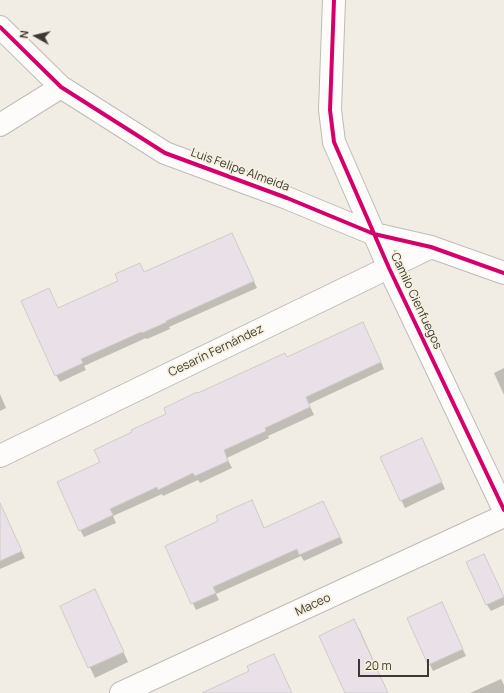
<!DOCTYPE html>
<meta charset="utf-8">
<style>
body{margin:0}
#map{position:relative;width:504px;height:693px;overflow:hidden;background:#f1ede4;font-family:Manrope,sans-serif}
canvas{display:block}
.north{position:absolute;left:16px;top:16px;width:40px;height:40px;-webkit-text-stroke:3px #f6f0df;paint-order:stroke;rotate:278deg;font-size:11px;font-weight:700;line-height:16px;text-align:center;color:#3c3933}
.north::after{content:'';display:block;margin:auto;width:14px;height:18px;background:#3c3933;clip-path:polygon(50% 0,100% 100%,50% 72%,0 100%)}
.scale{position:absolute;left:358px;top:659px;width:71px;height:18px;box-sizing:border-box;border:2px solid #3c3933;border-top:0;padding-left:5px;font-size:12px;line-height:14px;white-space:nowrap;color:#3c3933;-webkit-text-stroke:3px #f6f0df;paint-order:stroke}
</style>
<div id="map">
<canvas width="504" height="693"></canvas>
<div class="north">N</div>
<div class="scale">20 m</div>
</div>
<script>
const c = document.querySelector('canvas').getContext('2d');
c.lineJoin = 'round';
function fill(path, color) { c.fillStyle = color; c.fill(path, 'evenodd'); }
const toPath = rows => new Path2D(rows.map(r => 'M' + r).join(''));
function strokePath(path, color, width, dash) { c.strokeStyle = color; c.lineWidth = width; c.lineCap = dash ? 'butt' : 'round'; c.setLineDash(dash || []); c.stroke(path); }
function drawText(font, color, halo, rows, align = 'center') {
  c.font = font + ' Manrope,sans-serif'; c.lineWidth = 3.5; c.setLineDash([]); c.textBaseline = 'middle'; c.strokeStyle = halo; c.fillStyle = color; for (const [text, x, y, turn = 0] of rows) {
    c.save(); c.translate(x, y); c.rotate((+turn || 0) * Math.PI / 180); c.textAlign = isNaN(turn) ? turn : align; if (halo) c.strokeText(text, 0, 0); c.fillText(text, 0, 0); c.restore();
  }
}
fill(toPath([
 [232,234,257,288,169,327,170,329,147,339,146,338,84,366,86,370,60,382,56,375,59,309],
 [367,331,384,369,309,404,314,415,268,436,269,438,227,458,232,468,200,483,198,480,163,496,162,494,113,516,116,523,84,537,80,530,101,463,168,414,198,395,288,358],
 [504,368,504,395,494,373],
 [0,394,6,408,0,411],
 [425,446,445,489,405,508,381,458],
 [323,502,343,543,304,561,301,556,216,594,219,600,196,610,166,546,255,508,265,529],
 [0,504,25,558,0,569],
 [484,555,504,598,504,605,491,611,487,605],
 [95,591,128,662,95,678,61,606],
 [445,610,466,656,433,671,408,619],
 [354,621,360,630,388,693,346,693],
 [501,679,504,685,504,693,470,693]
]), '#0003');
const building = toPath([
 [232,233,254,281,166,321,167,322,142,333,141,332,81,359,83,363,55,376,21,301,49,288,58,308,118,281,115,274,140,263,144,272,232,233],
 [363,322,381,362,306,397,310,407,265,428,266,431,224,450,228,461,195,476,193,473,158,490,157,487,110,509,113,515,79,531,57,482,100,462,94,450,132,432,131,430,166,414,164,408,197,392,198,393,285,353,287,357,363,322],
 [422,438,442,482,400,501,380,457,422,438],
 [252,500,264,528,323,501,340,537,299,555,297,549,213,587,216,593,191,604,165,546,218,521,216,516,252,500],
 [0,503,22,551,0,561,0,503],
 [484,554,504,597,486,605,466,562,484,554],
 [95,589,124,652,88,668,60,606,95,589],
 [442,602,463,649,428,665,407,618,442,602],
 [354,619,388,693,345,693,319,636,354,619],
 [274,654,292,693,202,693,249,671,247,666,274,654]
]);
fill(building, '#e9e1e7');
strokePath(building, '#cecbc9', 1);
const minor = toPath([
 [334,0,330,110,334,142,389,268,504,510],
 [0,27,61,87,165,153,287,198,374,234,431,247,504,273],
 [0,125,61,87],
 [0,456,431,247],
 [121,693,504,516]
]);
strokePath(minor, '#bebcb5', 24);
strokePath(minor, '#fdfcfb', 22);
strokePath(toPath([
 [334,0,330,110,334,142,389,268,504,510],
 [0,27,61,87,165,153,287,198,374,234,431,247,504,273]
]), '#d6006c', 4);
drawText('12px', '#3c3933', '#f6f0df', [
 ["Luis Felipe Almeida",240,170,20],
 ["Camilo Cienfuegos",416,301,65],
 ["Cesarín Fernández",216,351,-26],
 ["Maceo",313,605,-25]
]);
</script>
